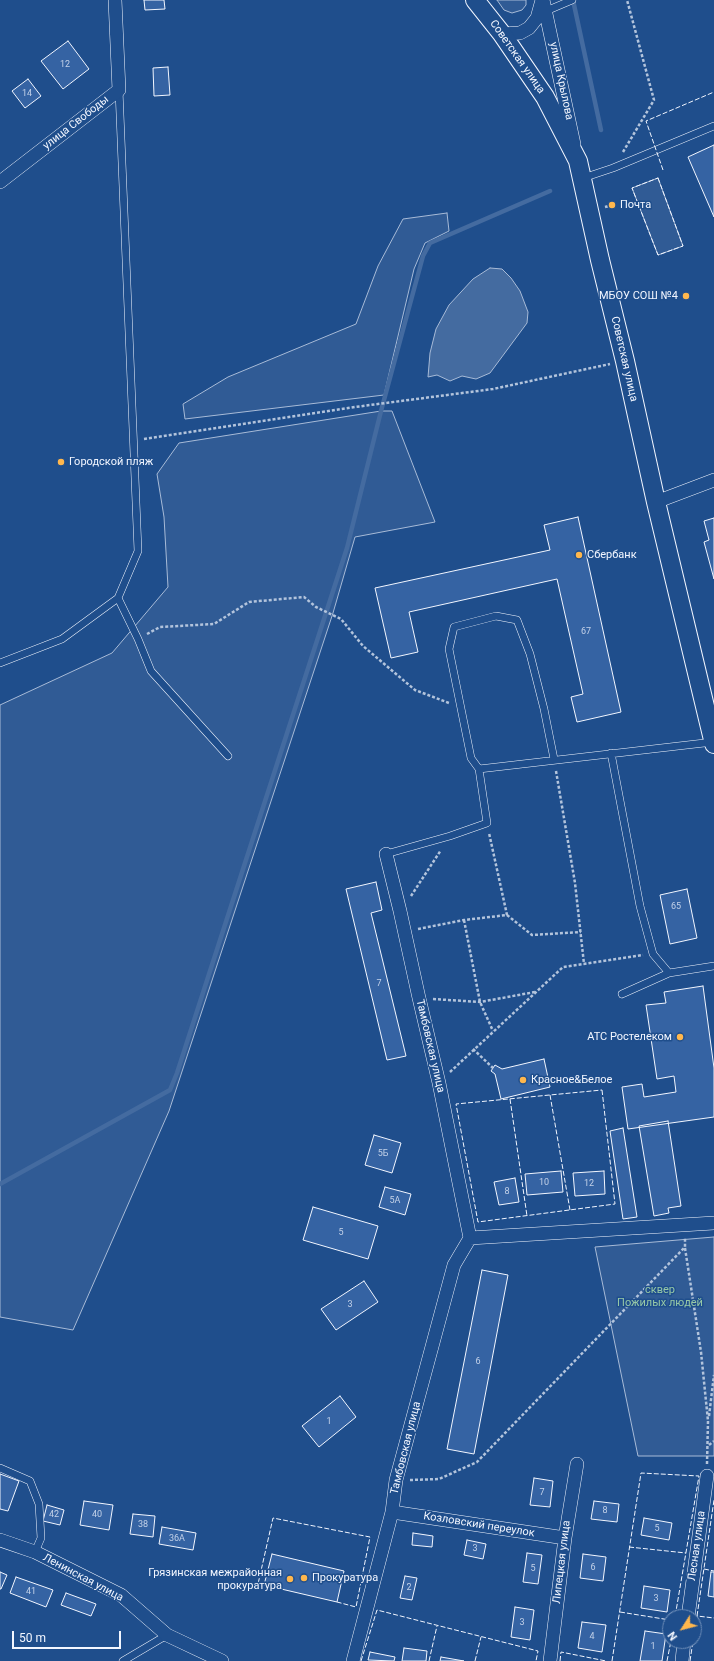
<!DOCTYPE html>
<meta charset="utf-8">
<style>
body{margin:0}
#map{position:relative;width:714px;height:1661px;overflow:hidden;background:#1f4e8c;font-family:Roboto,sans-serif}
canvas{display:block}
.north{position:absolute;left:662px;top:1609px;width:40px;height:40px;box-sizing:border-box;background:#1f4e8c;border:1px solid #7391ba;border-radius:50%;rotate:234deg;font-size:11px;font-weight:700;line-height:16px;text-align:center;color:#f2f6ff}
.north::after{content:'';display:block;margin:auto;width:14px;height:18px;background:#ffb74d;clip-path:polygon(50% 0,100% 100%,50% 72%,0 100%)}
.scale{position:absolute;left:12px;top:1631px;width:109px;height:18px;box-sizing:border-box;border:2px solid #f2f6ff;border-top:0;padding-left:5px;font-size:12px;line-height:14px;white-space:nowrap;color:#f2f6ff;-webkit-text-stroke:3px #1f4e8c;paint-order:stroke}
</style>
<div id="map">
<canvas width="714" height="1661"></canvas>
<div class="north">N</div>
<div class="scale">50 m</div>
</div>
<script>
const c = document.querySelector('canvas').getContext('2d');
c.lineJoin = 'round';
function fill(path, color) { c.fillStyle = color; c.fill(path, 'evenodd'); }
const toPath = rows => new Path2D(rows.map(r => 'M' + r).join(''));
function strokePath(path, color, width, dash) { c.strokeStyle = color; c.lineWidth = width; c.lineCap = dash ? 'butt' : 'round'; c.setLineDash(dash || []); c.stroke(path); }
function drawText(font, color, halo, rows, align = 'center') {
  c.font = font + ' Roboto,sans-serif'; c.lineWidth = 3; c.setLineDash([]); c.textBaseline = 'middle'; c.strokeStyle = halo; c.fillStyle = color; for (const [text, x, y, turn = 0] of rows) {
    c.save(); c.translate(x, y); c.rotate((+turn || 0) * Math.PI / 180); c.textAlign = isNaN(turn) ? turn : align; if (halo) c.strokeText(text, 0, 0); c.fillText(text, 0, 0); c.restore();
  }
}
const built = toPath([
 [497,0,526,0,526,5,522,10,512,13,504,10,497,0],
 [658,178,683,246,658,255,632,188,658,178],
 [447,213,449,231,425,243,414,269,384,395,185,419,183,404,228,377,356,324,378,266,403,219,447,213],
 [381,411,392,411,435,522,355,537,333,613,169,1111,73,1330,0,1317,0,705,112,653,168,587,164,517,157,474,179,443,381,411],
 [714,1237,714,1456,638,1456,595,1247,714,1237]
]);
fill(built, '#305b95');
strokePath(built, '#a8bbd7', 1);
const water = toPath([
 [490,268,502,269,511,278,520,291,528,312,527,323,490,373,476,379,462,376,450,381,437,375,428,377,430,353,436,329,449,305,473,279,490,268]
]);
fill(water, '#446ba0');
strokePath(water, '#a8bbd7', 1);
strokePath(toPath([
 [573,0,601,130],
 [0,1184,170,1090,177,1073,347,548,381,411,423,256,430,243,550,191]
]), '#446ba0', 4.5);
const building = toPath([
 [144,0,164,0,165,9,145,10,144,0],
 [68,41,89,69,63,89,41,61,68,41],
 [168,67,170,95,154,96,153,68,168,67],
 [28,79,41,96,25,108,12,91,28,79],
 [714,145,714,217,688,157,714,145],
 [578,517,621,712,577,722,571,697,583,694,557,579,409,612,418,652,391,658,375,588,550,550,544,525,578,517],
 [714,518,714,579,704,542,709,540,704,521,714,518],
 [376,882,382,910,371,913,406,1056,387,1060,346,889,376,882],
 [687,889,697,938,670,944,660,895,687,889],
 [703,986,714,1068,714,1117,628,1129,622,1087,642,1084,644,1097,676,1092,674,1076,657,1079,646,1005,666,1003,664,992,703,986],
 [544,1059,550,1087,501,1099,495,1074,491,1071,495,1065,502,1069,544,1059],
 [668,1121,681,1206,668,1208,669,1213,654,1216,639,1126,668,1121],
 [623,1128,637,1217,623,1219,610,1131,623,1128],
 [374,1135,401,1143,392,1173,365,1165,374,1135],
 [561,1171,563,1192,527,1195,525,1174,561,1171],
 [604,1171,605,1194,575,1196,573,1173,604,1171],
 [515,1178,519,1202,499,1205,494,1182,515,1178],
 [385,1187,411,1194,405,1215,379,1207,385,1187],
 [313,1207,378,1226,368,1259,303,1240,313,1207],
 [482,1270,508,1275,474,1454,447,1449,482,1270],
 [364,1281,378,1302,336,1330,321,1309,364,1281],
 [340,1396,356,1417,319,1447,302,1426,340,1396],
 [0,1474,19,1481,8,1511,0,1509,0,1474],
 [534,1478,553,1481,550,1507,530,1505,534,1478],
 [84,1501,113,1505,109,1530,80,1525,84,1501],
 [594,1501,619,1504,617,1522,591,1519,594,1501],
 [47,1505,64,1510,60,1525,43,1521,47,1505],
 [133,1514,155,1516,153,1537,130,1534,133,1514],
 [644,1518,672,1523,669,1540,641,1535,644,1518],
 [162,1527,196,1533,193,1550,159,1544,162,1527],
 [413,1533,433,1536,432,1547,412,1545,413,1533],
 [467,1540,486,1544,483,1559,464,1555,467,1540],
 [527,1553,542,1555,538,1584,523,1582,527,1553],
 [272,1554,344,1571,337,1602,264,1585,272,1554],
 [583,1554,606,1557,603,1581,580,1578,583,1554],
 [0,1572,7,1575,1,1589,0,1589,0,1572],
 [711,1572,714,1572,714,1597,708,1596,711,1572],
 [405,1576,417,1578,412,1600,400,1598,405,1576],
 [16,1577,53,1590,46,1607,10,1593,16,1577],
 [644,1586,670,1590,667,1612,641,1608,644,1586],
 [66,1593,96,1604,91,1616,61,1605,66,1593],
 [515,1607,534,1610,530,1640,511,1637,515,1607],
 [582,1622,606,1625,602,1652,578,1648,582,1622],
 [645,1631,666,1634,662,1661,640,1661,645,1631],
 [404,1648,427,1651,426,1661,402,1661,404,1648],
 [370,1652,395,1657,394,1661,368,1660,370,1652],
 [441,1657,464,1661,440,1661,441,1657]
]);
fill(building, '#3563a3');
strokePath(building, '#f2f6ff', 1);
const service = toPath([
 [546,11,572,0],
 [583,178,613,168,714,126],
 [118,598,138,639,151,671,228,756],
 [0,663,62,639,118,598,138,551,119,90],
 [611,753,640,906,653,954,669,973],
 [479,769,471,758,449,649,454,627,496,616,517,620,530,654,544,709,554,759],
 [386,854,450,836,487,823,479,769,713,742],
 [622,994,669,973,714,966],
 [0,1468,30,1481,39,1504,41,1538,35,1552],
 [123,1661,167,1635]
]);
const minor = toPath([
 [543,0,574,144],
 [502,34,520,33,529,28,537,18,542,0],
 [0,182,119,90,115,0],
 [656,502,714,480],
 [470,1238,714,1223],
 [392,1512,565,1538],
 [0,1540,35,1552,121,1595,167,1635,222,1661],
 [688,1617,707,1476],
 [353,1661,392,1512,396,1480,454,1265,470,1238,439,1083,419,998,400,911,386,854],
 [550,1661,565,1538,577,1464],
 [682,1661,684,1641]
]);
const secondary = toPath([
 [475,0,502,34,545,97,578,161,600,260,625,361,656,502,714,744]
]);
strokePath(service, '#f2f6ff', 8);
strokePath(minor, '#f2f6ff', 14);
strokePath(secondary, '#f2f6ff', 20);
strokePath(toPath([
 [623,152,654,100,627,0],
 [605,207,612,205],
 [144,439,355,407,493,389,610,364],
 [147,634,160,627,214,624,249,602,304,597,316,607,341,619,363,646,415,690,449,703],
 [556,771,575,883,584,964],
 [411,896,441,850],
 [507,915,532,935,581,932],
 [464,920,480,1002,493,1031],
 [418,929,464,920,507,915,489,833],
 [433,999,480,1002,535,992],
 [473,1049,493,1068],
 [450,1072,563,967,643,955],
 [685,1248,701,1352,708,1421],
 [709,1416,714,1375],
 [709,1445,714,1441],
 [707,1464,708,1421],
 [410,1480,439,1479,477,1462,685,1247,685,1238]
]), '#b3c4dc', 2.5, [3, 2]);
strokePath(service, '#1f4e8c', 7);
strokePath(minor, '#1f4e8c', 13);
strokePath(secondary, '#1f4e8c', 18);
strokePath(toPath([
 [663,170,646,121,714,92],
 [658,178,683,246,658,255,632,188,658,178],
 [602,1090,615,1204,478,1222,456,1104,602,1090],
 [550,1095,570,1210],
 [510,1099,527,1216],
 [629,1547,686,1553],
 [704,1569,714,1571],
 [264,1585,258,1584,273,1518,370,1537,356,1607,337,1602],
 [620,1612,670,1620],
 [697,1616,714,1500],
 [694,1634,697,1616,714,1618],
 [361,1661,377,1610,538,1651,536,1661],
 [429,1661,437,1626],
 [475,1661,481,1637],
 [560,1661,561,1652,606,1661],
 [612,1661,641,1473,699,1476,675,1617],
 [667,1661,671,1641],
 [690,1661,693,1641]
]), '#f2f6ff', 1, [5, 2]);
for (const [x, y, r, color] of [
 [612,205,4,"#ffb74d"],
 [686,296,4,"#ffb74d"],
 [61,462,4,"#ffb74d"],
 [579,555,4,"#ffb74d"],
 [680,1037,4,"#ffb74d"],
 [523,1080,4,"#ffb74d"],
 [304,1578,4,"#ffb74d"],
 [290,1579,4,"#ffb74d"]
]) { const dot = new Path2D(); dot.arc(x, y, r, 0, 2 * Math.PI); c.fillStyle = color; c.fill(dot); strokePath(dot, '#1f4e8c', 1.5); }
drawText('9px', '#c3d1e8', null, [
 ["12",65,65],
 ["14",27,94],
 ["67",586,632],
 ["65",676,907],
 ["7",379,984],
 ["5Б",383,1154],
 ["10",544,1183],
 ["12",589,1184],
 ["8",507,1192],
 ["5А",395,1201],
 ["5",341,1233],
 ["3",350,1305],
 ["6",478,1362],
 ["1",329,1422],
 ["7",542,1493],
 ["8",605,1511],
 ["42",54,1515],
 ["40",97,1515],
 ["38",143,1525],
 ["5",657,1529],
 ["36А",177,1539],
 ["3",475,1549],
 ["6",593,1568],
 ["5",533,1569],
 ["2",409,1588],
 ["41",31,1592],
 ["3",656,1599],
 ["3",522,1623],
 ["4",592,1637],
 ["1",653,1647]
]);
drawText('11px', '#f2f6ff', '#1f4e8c', [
 ["Советская улица",517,57,55],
 ["улица Крылова",561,81,78],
 ["улица Свободы",76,123,-38],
 ["Советская улица",624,359,77],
 ["Тамбовская улица",430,1046,77],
 ["Тамбовская улица",406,1448,-76],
 ["Козловский переулок",479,1525,9],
 ["Лесная улица",697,1546,-82],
 ["Липецкая улица",562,1562,-83],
 ["Ленинская улица",83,1578,28]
]);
drawText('11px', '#f2f6ff', '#1f4e8c', [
 ["Почта",620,205],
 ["МБОУ СОШ №4",678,296,"right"],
 ["Городской пляж",69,462],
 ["Сбербанк",587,555],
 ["АТС Ростелеком",672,1037,"right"],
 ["Красное&Белое",531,1080],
 ["Грязинская межрайонная",282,1573,"right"],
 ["прокуратура",282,1586,"right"],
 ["Прокуратура",312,1578]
], 'left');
drawText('11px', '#97c8a6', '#1f4e8c', [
 ["сквер",660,1290],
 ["Пожилых людей",660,1303]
]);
</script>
